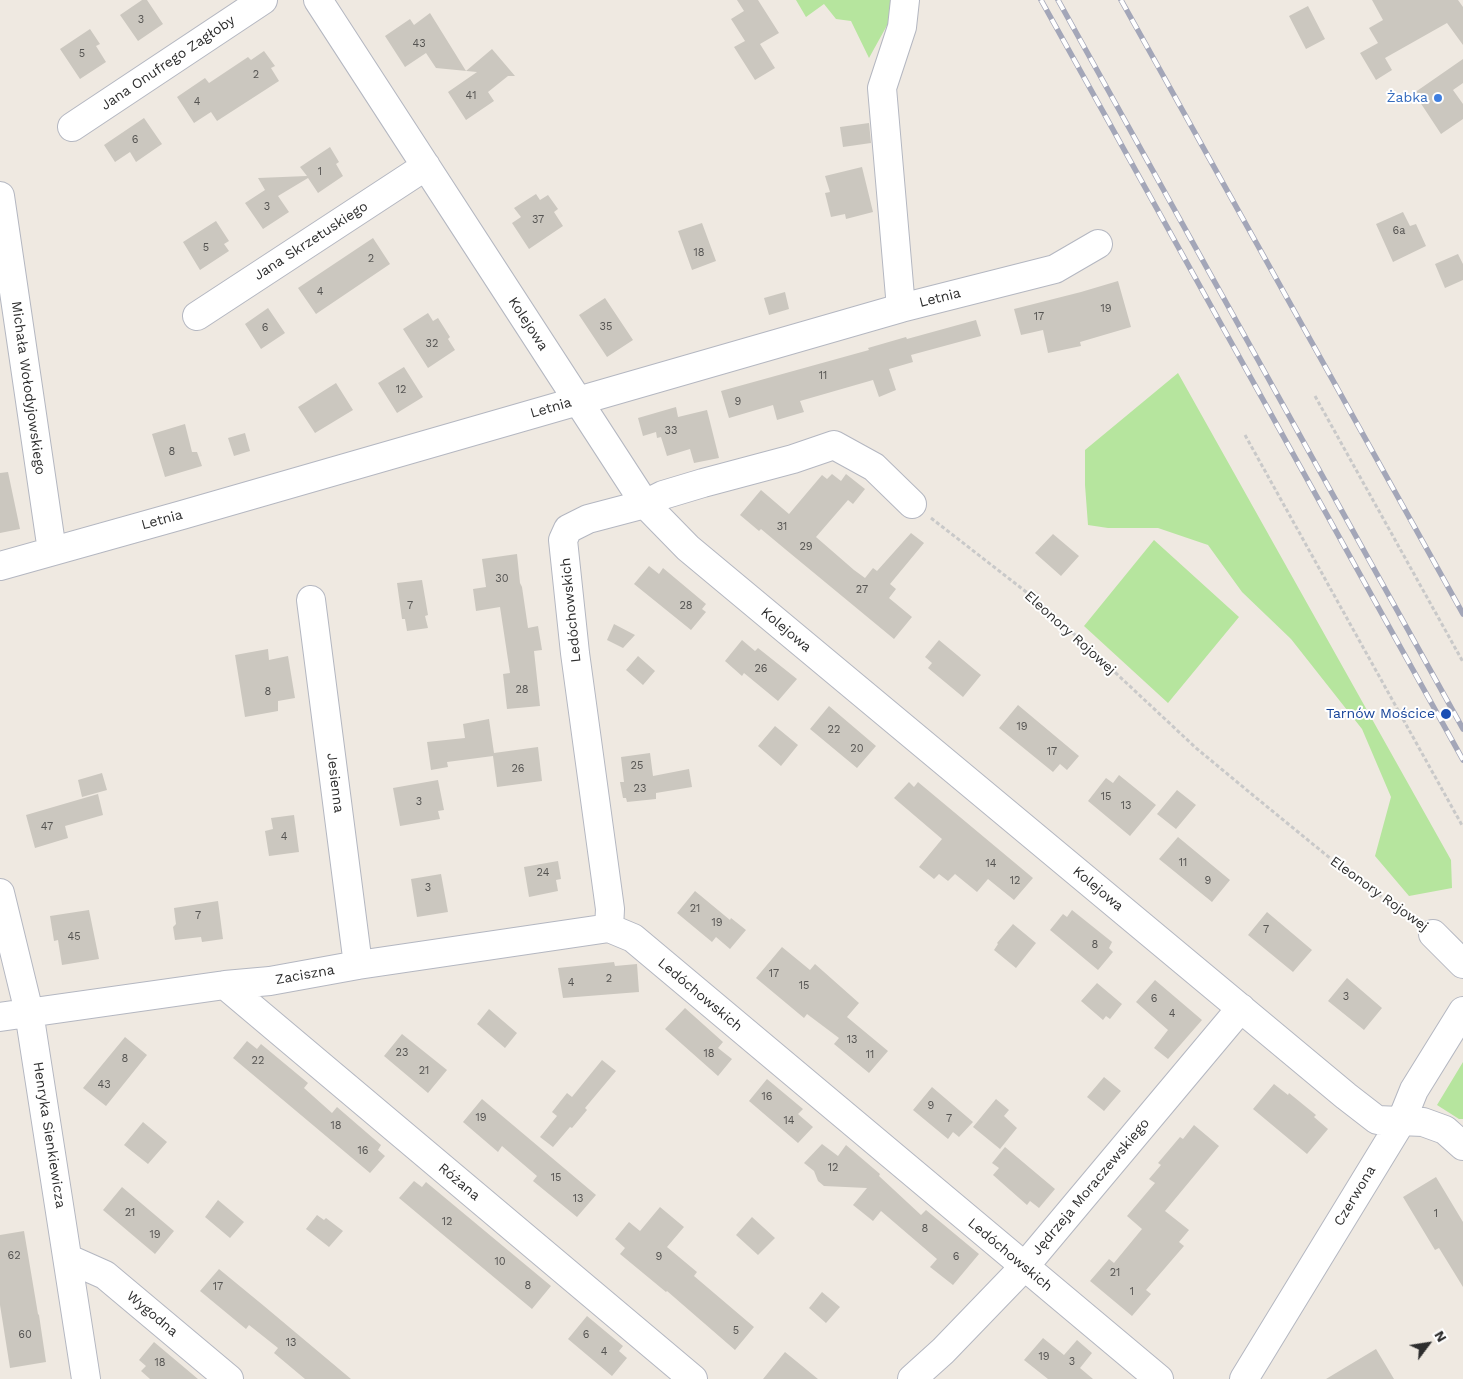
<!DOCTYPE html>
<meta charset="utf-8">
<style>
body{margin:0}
#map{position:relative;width:1463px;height:1379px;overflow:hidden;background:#efe9e1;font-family:"Work Sans",sans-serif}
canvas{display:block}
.north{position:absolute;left:1403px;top:1319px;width:50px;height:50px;-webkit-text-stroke:4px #fff;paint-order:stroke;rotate:59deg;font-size:14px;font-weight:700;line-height:20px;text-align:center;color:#2e2e2e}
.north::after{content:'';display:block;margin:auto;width:18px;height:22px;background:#2e2e2e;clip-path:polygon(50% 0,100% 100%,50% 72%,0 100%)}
</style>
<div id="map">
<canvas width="1463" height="1379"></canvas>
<div class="north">N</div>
</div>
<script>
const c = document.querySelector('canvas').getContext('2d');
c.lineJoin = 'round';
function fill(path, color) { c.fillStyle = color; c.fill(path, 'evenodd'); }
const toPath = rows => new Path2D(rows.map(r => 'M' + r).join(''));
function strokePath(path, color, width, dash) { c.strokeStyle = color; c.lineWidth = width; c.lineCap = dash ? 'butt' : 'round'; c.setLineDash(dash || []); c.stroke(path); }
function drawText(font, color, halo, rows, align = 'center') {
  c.font = font + ' "Work Sans",sans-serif'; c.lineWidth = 4; c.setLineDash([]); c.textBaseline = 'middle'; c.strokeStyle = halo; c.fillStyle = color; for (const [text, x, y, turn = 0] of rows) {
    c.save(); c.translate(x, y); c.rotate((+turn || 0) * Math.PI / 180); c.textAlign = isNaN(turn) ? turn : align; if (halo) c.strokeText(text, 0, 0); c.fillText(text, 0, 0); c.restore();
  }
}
fill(toPath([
 [796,0,895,0,890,20,869,58,851,21,836,19,824,4,806,17],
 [1178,373,1451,860,1452,888,1409,896,1375,856,1391,797,1362,729,1291,639,1242,592,1208,545,1158,528,1108,528,1088,525,1085,485,1085,450],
 [1154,540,1239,617,1168,703,1084,626],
 [1463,1062,1463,1119,1459,1119,1437,1105]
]), '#b6e59e');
fill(toPath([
 [142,0,147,0,163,24,138,41,120,15],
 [737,0,758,0,779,33,760,44,775,68,755,80,734,47,745,41,731,19,744,11],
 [1372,0,1458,0,1463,7,1463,45,1447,23,1385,58,1392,70,1376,80,1360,53,1378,43,1369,28,1383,20],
 [1308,6,1325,39,1306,49,1289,16],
 [430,13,466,71,492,49,515,76,508,76,488,92,494,101,466,120,448,92,477,72,436,68,426,53,405,67,385,36,410,19,414,25],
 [90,29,100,44,96,46,106,62,80,79,60,49],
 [264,51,275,66,271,68,279,81,217,121,211,112,194,123,177,97,205,78,209,83,248,57,251,60],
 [1463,59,1463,83,1453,90,1463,104,1463,119,1441,134,1414,93],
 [144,118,162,144,136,162,130,152,115,162,104,145],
 [869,123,871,143,843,147,840,127],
 [330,147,339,162,336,164,343,176,318,193,308,178,278,196,289,212,263,229,245,203,265,190,258,178,307,176,300,167],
 [862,167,873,212,846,219,845,214,831,217,825,193,830,192,825,176],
 [536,194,540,200,548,195,558,209,554,212,563,226,529,249,512,223,521,217,514,208],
 [1403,212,1410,226,1416,224,1426,246,1393,262,1376,224],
 [216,221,229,241,224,244,229,251,200,270,183,242],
 [702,223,716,261,692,270,678,231],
 [373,238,390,264,316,314,298,288],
 [1458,254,1463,264,1463,280,1445,288,1435,264],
 [1118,281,1131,327,1080,342,1081,346,1048,353,1043,330,1021,335,1014,309,1081,292],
 [785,292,789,309,769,315,764,298],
 [605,298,633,340,607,357,579,315],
 [268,308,285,333,261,349,245,324],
 [428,313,433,321,438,318,450,337,448,339,455,350,428,368,403,329],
 [976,320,981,336,911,355,913,362,889,369,896,390,879,397,873,380,800,401,804,412,777,420,773,405,729,418,721,391,869,350,868,348,906,337,907,339],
 [404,367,423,397,397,413,378,383],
 [336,383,353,410,315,433,298,407],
 [676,407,678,417,707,410,719,458,694,463,690,449,667,456,661,437,657,438,656,432,643,436,638,418],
 [185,424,192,452,197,452,202,466,165,477,152,434],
 [245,433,250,451,234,456,228,438],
 [8,472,20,529,0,533,0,473],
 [832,474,841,481,846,474,865,489,853,504,848,500,816,537,854,570,865,578,873,568,877,571,911,533,924,543,890,584,896,589,889,598,912,617,894,639,785,549,761,529,759,531,740,515,761,490,789,514,822,475,827,479],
 [1053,534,1079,556,1061,576,1035,553],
 [517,554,520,583,522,587,528,628,538,626,542,650,534,651,540,706,507,709,503,674,510,673,500,607,476,611,473,589,486,587,482,559],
 [649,566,659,574,663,568,706,604,702,609,706,612,691,630,634,584],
 [422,580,428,615,425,616,428,628,407,631,405,619,402,619,397,583],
 [614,624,635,635,623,648,607,640],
 [742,640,755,651,758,648,797,679,778,701,744,673,742,676,725,661],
 [939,640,981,675,963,697,928,668,932,663,925,657],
 [268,649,269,660,288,656,295,698,278,701,278,711,245,717,235,655],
 [638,656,655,671,643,685,626,670],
 [1018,705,1079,756,1067,770,1060,764,1053,772,999,728],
 [829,706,876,746,857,768,810,729],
 [489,719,494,753,538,747,542,781,497,787,493,756,447,762,448,767,431,770,427,742,465,738,463,724],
 [775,726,798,745,781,766,758,746],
 [650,753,653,776,689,769,692,787,656,793,656,799,627,802,626,798,623,798,620,782,624,782,621,757],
 [102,773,107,790,82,797,78,780],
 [1119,775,1156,805,1130,836,1088,801,1106,778,1113,783],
 [438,780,444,810,438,811,440,819,400,826,393,788],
 [909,782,914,787,918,782,1033,878,1014,900,988,879,977,892,955,874,948,881,939,874,934,879,919,867,942,839,894,798],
 [1177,790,1196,805,1176,829,1157,814],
 [98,794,103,815,65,826,68,838,35,848,26,815],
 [294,815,299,852,269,856,265,831,273,829,271,818],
 [1178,837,1230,880,1212,902,1159,859],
 [558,861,561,879,556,880,558,891,529,897,524,867],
 [441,874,448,912,417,917,411,879],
 [695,891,730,920,731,918,746,930,730,949,716,937,712,942,677,913],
 [218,901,223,939,202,942,201,937,175,940,173,927,176,924,174,908],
 [89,910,99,959,62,965,58,940,54,941,50,916],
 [1072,910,1112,942,1109,948,1113,952,1098,970,1050,930,1063,914,1067,917],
 [1267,912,1312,950,1293,972,1248,935],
 [1013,924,1036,943,1016,968,994,950,998,944,997,943],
 [782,947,810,970,815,964,859,1003,847,1017,888,1051,869,1073,834,1044,839,1038,807,1014,804,1018,756,978],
 [614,962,615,966,637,964,639,992,563,998,558,968],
 [1347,978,1382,1008,1364,1030,1328,1001],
 [1155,980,1202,1020,1168,1059,1154,1048,1168,1030,1136,1002],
 [1097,983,1122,1004,1110,1019,1106,1016,1103,1020,1081,1001],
 [685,1008,723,1042,718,1048,732,1059,718,1076,665,1029],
 [489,1009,517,1033,505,1048,477,1024],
 [402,1034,447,1070,428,1093,384,1056],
 [125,1037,147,1055,106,1106,83,1088],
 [247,1041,257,1049,261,1044,308,1083,304,1088,332,1113,337,1107,381,1145,378,1150,385,1156,370,1173,233,1058],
 [602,1060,616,1071,585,1108,587,1110,572,1128,570,1127,553,1147,540,1137,557,1116,552,1112,567,1093,572,1097],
 [1104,1077,1121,1091,1104,1111,1087,1097],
 [767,1079,803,1109,798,1114,813,1127,798,1143,749,1101],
 [1274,1084,1288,1095,1289,1093,1316,1115,1314,1117,1328,1129,1307,1154,1253,1109],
 [932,1087,973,1122,959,1137,953,1132,948,1139,913,1110],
 [482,1099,596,1195,577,1217,533,1181,537,1176,502,1146,498,1152,463,1122],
 [996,1099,1009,1110,1004,1116,1017,1128,1000,1149,973,1127],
 [143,1122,167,1142,148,1164,124,1145],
 [1194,1125,1219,1146,1165,1211,1189,1230,1179,1242,1184,1246,1146,1290,1151,1294,1132,1316,1090,1281,1109,1259,1114,1263,1142,1229,1127,1216,1155,1183,1149,1179,1161,1165,1158,1163,1180,1137,1183,1139],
 [822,1144,838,1156,846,1145,880,1174,879,1176,921,1215,926,1210,979,1254,953,1285,930,1267,937,1259,881,1211,873,1221,853,1205,867,1188,824,1186,818,1181,814,1171,804,1163],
 [1005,1147,1055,1189,1039,1208,1030,1201,1027,1205,993,1175,999,1168,992,1163],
 [1436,1177,1463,1222,1463,1287,1439,1248,1435,1250,1403,1197],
 [414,1181,422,1187,426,1182,551,1286,532,1309,399,1198],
 [122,1187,174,1231,155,1254,103,1210],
 [218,1200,244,1222,230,1238,205,1217],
 [660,1207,684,1227,667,1247,697,1272,694,1276,754,1327,735,1350,667,1291,666,1292,620,1254,625,1248,615,1239,629,1222,640,1231],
 [317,1215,324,1220,326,1218,343,1231,329,1247,306,1229],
 [752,1217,775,1238,758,1255,736,1235],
 [24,1231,38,1314,39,1315,46,1362,10,1368,0,1305,0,1235],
 [219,1269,264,1306,351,1379,305,1379,274,1353,278,1348,249,1325,246,1329,200,1291],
 [822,1292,840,1307,826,1323,809,1308],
 [587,1316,623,1346,619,1351,627,1358,612,1376,568,1339],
 [1043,1338,1064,1355,1077,1340,1092,1353,1080,1368,1093,1379,1048,1379,1024,1360],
 [154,1342,198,1379,150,1379,141,1371,146,1366,139,1360],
 [1376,1349,1394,1379,1326,1379],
 [785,1352,818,1379,763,1379]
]), '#cbc7bf');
const minor = toPath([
 [318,0,645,504,688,548,1346,1096,1377,1120,1423,1122,1445,1130,1463,1146],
 [72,127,263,0],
 [0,196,52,551],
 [901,308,882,88,902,27,905,0],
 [197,316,426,166],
 [912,504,874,467,834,445,793,459,703,483,663,495,645,504,588,519,568,529,563,540,575,653,610,909,609,928,633,938,1159,1379],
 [0,566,182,515,901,308,1055,269,1098,244],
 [311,600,358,965],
 [0,893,29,1012,86,1379],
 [1433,934,1463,964],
 [225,985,693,1379],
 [0,1017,225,985,270,981,358,965,609,928],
 [69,1259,105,1275,229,1379],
 [912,1379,943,1351,1024,1267,1241,1008],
 [1244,1379,1401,1122,1414,1090,1463,1011]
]);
strokePath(minor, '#b4b7c1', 30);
strokePath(toPath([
 [1315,396,1463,662],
 [1245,435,1463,827],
 [931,518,1043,605,1196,748,1254,796,1347,872,1414,920]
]), '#c9c9c9', 3, [4, 2.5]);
strokePath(minor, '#fff', 28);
const rail = toPath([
 [1041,0,1463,760],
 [1058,0,1463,729],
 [1121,0,1463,614]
]);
strokePath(rail, '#a3a6b8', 5.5);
strokePath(rail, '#fff', 4, [11]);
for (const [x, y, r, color] of [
 [1438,98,5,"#3f7fe0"],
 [1446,714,6,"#1a4fb4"]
]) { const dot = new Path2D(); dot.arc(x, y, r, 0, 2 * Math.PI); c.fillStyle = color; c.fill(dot); strokePath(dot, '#fff', 2); }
drawText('11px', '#555452', null, [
 ["3",141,20],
 ["43",419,44],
 ["5",82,54],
 ["2",256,75],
 ["41",471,96],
 ["4",197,102],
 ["6",135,140],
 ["1",320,172],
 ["3",267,207],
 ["37",538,220],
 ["6a",1399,231],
 ["5",206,248],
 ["18",699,253],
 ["2",371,259],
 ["4",320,292],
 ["19",1106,309],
 ["17",1039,317],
 ["35",606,327],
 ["6",265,328],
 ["32",432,344],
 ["11",823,376],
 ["12",401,390],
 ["9",738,402],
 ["33",671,431],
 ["8",172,452],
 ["31",782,527],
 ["29",806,547],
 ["30",502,579],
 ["27",862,590],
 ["7",410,606],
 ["28",686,606],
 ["26",761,669],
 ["28",522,690],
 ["8",268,692],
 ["19",1022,727],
 ["22",834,730],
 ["20",857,749],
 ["17",1052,752],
 ["25",637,766],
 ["26",518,769],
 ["23",640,789],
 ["15",1106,797],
 ["3",419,802],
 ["13",1126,806],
 ["47",47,827],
 ["4",284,837],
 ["11",1183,863],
 ["14",991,864],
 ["24",543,873],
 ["12",1015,881],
 ["9",1208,881],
 ["3",428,888],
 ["21",695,909],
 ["7",198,916],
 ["19",717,923],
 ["7",1266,930],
 ["45",74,937],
 ["8",1095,945],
 ["17",774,974],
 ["2",609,979],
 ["4",571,983],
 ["15",804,986],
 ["3",1346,997],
 ["6",1154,999],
 ["4",1172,1014],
 ["13",852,1040],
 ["23",402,1053],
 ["18",709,1054],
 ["11",870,1055],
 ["8",125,1059],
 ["22",258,1061],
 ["21",424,1071],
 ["43",104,1085],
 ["16",767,1097],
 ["9",931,1106],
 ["19",481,1118],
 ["7",949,1119],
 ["14",789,1121],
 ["18",336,1126],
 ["16",363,1151],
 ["12",833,1168],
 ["15",556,1178],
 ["13",578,1199],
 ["21",130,1213],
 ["1",1436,1214],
 ["12",447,1222],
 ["8",925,1229],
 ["19",155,1235],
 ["62",14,1256],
 ["9",659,1257],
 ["6",956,1257],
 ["10",500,1262],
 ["21",1115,1273],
 ["8",528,1286],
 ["17",218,1287],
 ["1",1132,1292],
 ["5",736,1331],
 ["60",25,1335],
 ["6",586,1335],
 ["13",291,1343],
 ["4",604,1352],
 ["19",1044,1357],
 ["3",1072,1362],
 ["18",160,1363]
]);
drawText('14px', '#2e2e2e', '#fff', [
 ["Jana Onufrego Zagłoby",168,63,-34],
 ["Jana Skrzetuskiego",311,241,-33],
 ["Letnia",940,298,-14],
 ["Kolejowa",528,324,57],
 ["Michała Wołodyjowskiego",28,388,82],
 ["Letnia",551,408,-16],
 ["Letnia",162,520,-15],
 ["Ledóchowskich",571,610,-96],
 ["Kolejowa",786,630,40],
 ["Eleonory Rojowej",1070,633,42],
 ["Jesienna",335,783,83],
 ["Kolejowa",1098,889,40],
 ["Eleonory Rojowej",1379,894,36],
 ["Zaciszna",305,975,-10],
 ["Ledóchowskich",700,995,40],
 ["Henryka Sienkiewicza",49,1135,81],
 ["Różana",459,1182,40],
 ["Jędrzeja Moraczewskiego",1091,1187,-50],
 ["Czerwona",1355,1196,-59],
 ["Ledóchowskich",1010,1255,40],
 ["Wygodna",152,1314,40]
]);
drawText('14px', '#366cbe', '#fff', [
 ["Żabka",1428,98]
], 'right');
drawText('14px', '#164399', '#fff', [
 ["Tarnów Mościce",1435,714]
], 'right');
</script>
